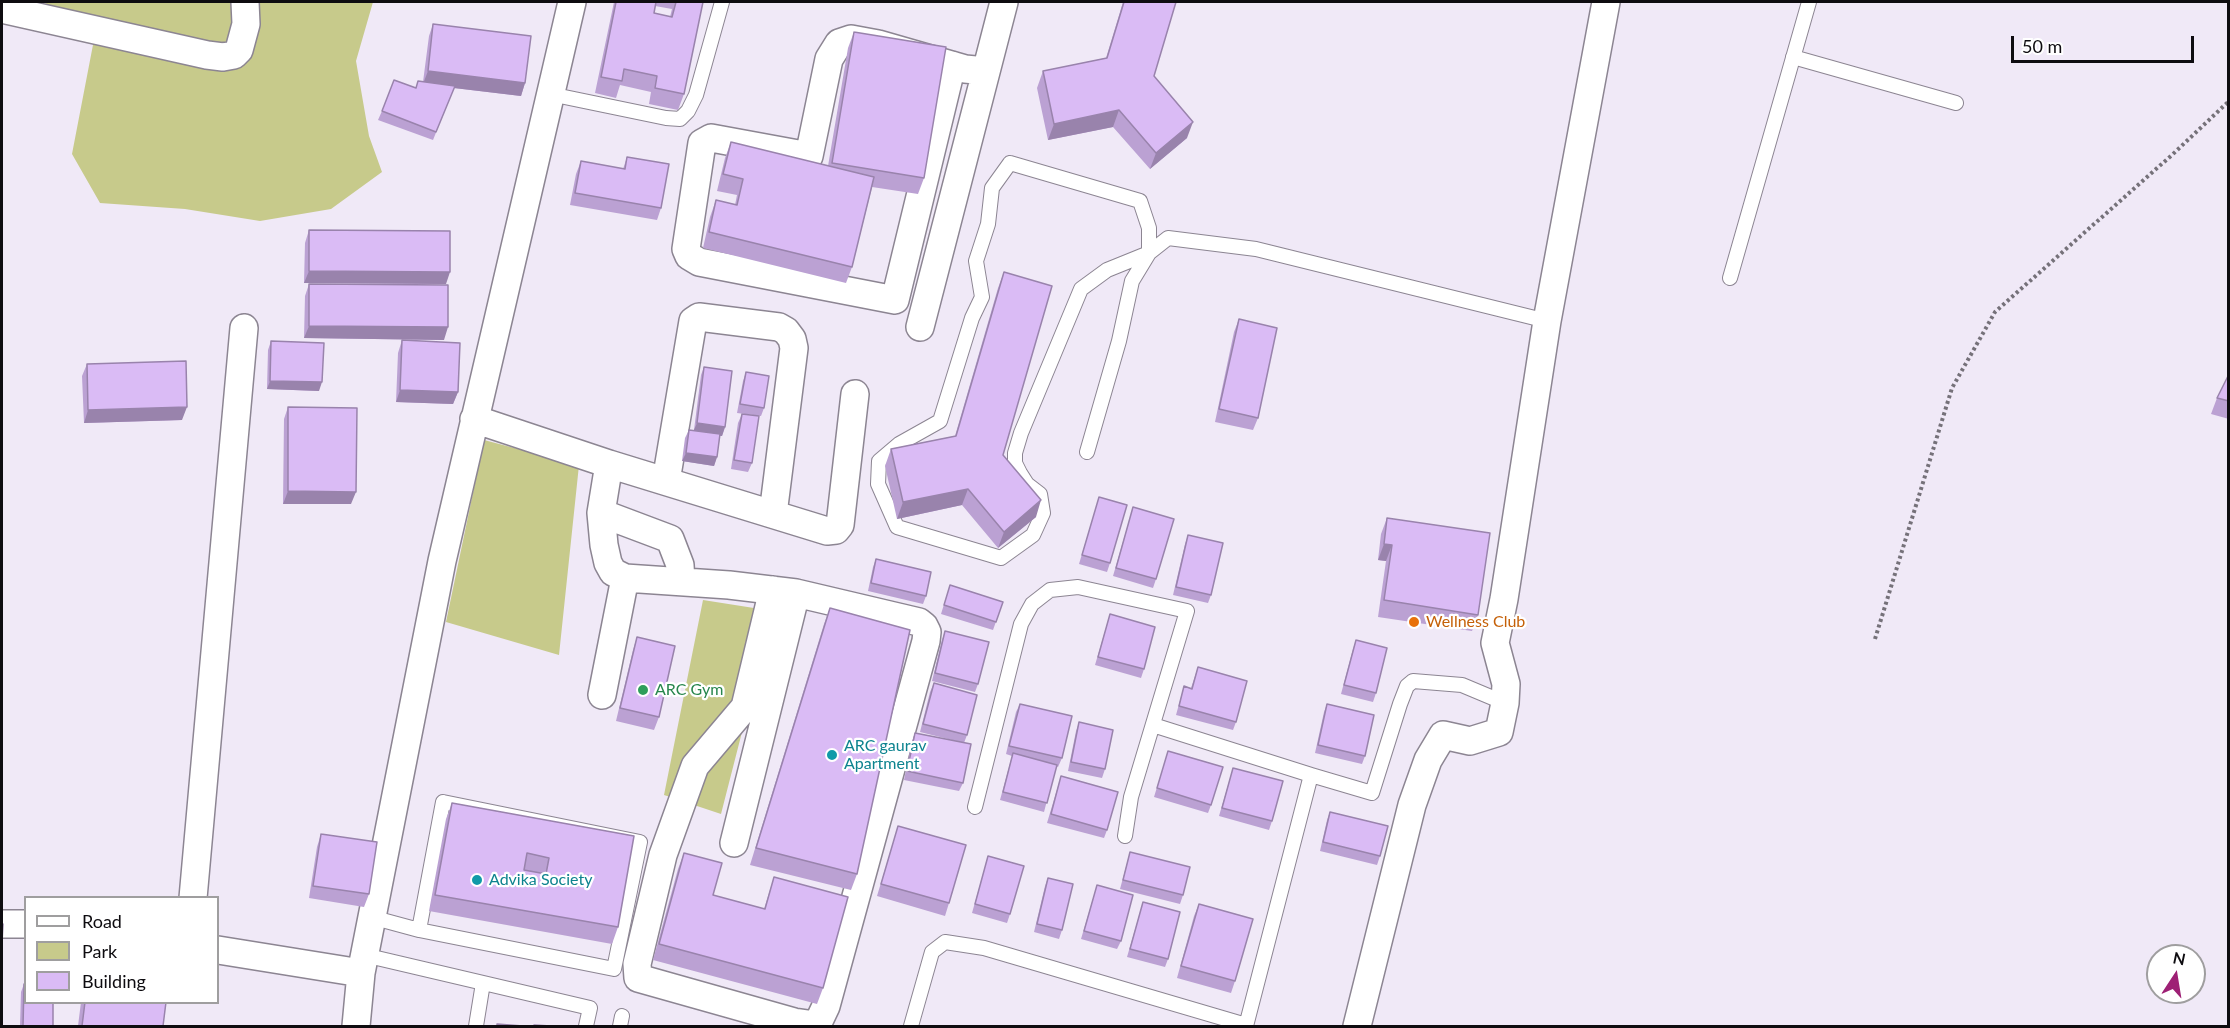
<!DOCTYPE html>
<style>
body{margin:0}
#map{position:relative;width:2230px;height:1028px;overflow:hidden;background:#f0e9f7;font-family:Lato,sans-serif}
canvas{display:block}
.frame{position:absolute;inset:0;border:3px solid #0e0c10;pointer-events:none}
.legend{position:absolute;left:24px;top:896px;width:195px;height:108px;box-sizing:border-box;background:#fff;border:2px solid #9f9e9f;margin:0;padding:8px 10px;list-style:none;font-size:18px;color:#0e0c10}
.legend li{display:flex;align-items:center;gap:12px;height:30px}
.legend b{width:30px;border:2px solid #9f9e9f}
.north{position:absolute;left:2146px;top:944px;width:60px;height:60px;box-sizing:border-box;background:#fff;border:2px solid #9f9e9f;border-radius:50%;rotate:12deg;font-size:16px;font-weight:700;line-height:24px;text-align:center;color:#0e0c10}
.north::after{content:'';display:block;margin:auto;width:21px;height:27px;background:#9e2075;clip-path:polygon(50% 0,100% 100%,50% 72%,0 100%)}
.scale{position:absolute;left:2011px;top:36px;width:183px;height:27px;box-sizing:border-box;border:3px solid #0e0c10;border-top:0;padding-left:8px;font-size:18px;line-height:21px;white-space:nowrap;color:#0e0c10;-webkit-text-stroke:4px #fff;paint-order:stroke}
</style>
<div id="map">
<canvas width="2230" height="1028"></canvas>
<div class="frame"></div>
<ul class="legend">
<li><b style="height:8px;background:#fff"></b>Road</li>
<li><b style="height:16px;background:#c7ca8b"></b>Park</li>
<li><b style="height:16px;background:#dabbf5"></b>Building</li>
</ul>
<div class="north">N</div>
<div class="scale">50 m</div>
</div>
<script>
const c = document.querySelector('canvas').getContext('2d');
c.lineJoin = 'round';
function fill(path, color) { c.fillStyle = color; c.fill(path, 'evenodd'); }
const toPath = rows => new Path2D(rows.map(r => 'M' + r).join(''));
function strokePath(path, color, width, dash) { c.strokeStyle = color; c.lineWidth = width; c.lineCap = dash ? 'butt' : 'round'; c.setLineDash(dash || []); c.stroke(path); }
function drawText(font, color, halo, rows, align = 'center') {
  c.font = font + ' Lato,sans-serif'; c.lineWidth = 4.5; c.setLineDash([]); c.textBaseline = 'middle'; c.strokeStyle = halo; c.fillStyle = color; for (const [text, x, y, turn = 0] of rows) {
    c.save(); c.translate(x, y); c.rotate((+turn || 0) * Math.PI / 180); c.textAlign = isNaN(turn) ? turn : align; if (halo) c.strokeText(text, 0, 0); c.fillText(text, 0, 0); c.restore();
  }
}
fill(toPath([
 [42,2,373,2,356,61,369,136,382,172,331,209,260,221,185,209,100,203,72,154,97,24],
 [484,440,579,465,559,655,446,622],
 [703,600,773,611,721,814,664,795]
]), '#c7ca8b');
const lane = toPath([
 [1793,57,1956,103],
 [550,94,666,118,680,119,688,111,696,95,722,2],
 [1010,163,1140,201,1149,228,1149,253,1107,270,1081,289,1021,433,1015,453,1015,463,1020,473,1027,484,1040,494,1043,513,1033,535,1001,558,897,527,878,484,879,461,899,444,940,421,972,318,982,297,976,261,988,224,992,188,1010,163],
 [1730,278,1809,2],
 [1087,452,1119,341,1132,281,1149,253,1168,238,1256,249,1547,321],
 [1153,725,1311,775],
 [443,802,640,842,614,969,419,930,443,802],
 [975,807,1021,624,1032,604,1050,590,1078,587,1187,611,1131,797,1125,836],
 [371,917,419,930],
 [364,955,590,1008,586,1026],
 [476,1026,483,983],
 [620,1026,622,1016],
 [911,1026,932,952,945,942,984,948,1246,1025],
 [1246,1026,1311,775,1372,793,1400,704,1407,686,1413,681,1462,685,1505,703]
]);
const street = toPath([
 [2,9,207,55,223,57,234,55,239,50,246,24,245,2],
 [952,65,895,300,699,262,689,256,686,249,702,143,711,138,809,156,829,59,839,43,851,39,878,44,965,69,986,71],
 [920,327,1004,2],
 [474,419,609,464,601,513,604,545,608,563,613,572,625,578,729,585,796,593,734,843],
 [609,464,827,531,836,530,840,525,855,394],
 [666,481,693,321,699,317,779,327,786,331,792,339,794,348,773,514],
 [601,513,670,539,680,565,681,581],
 [773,590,745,707,695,766,663,855,637,964,638,978,794,1022,808,1024,818,1023,826,1006,926,641,927,632,924,626,919,622,796,593],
 [602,695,625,578],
 [193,898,244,328],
 [2,924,26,924],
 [218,950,361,973],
 [356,1026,361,973,442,561,572,2],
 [1357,1026,1412,805,1428,760,1443,735,1470,741,1499,732,1505,703,1506,684,1495,643,1504,599,1547,321,1606,2]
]);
strokePath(lane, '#8c8592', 16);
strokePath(street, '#8c8592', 30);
strokePath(toPath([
 [1875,639,1952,388,1995,312,2173,154,2228,102]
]), '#757179', 4, [3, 3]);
strokePath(lane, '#fff', 14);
strokePath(street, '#fff', 27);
fill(toPath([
 [614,2,703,2,684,94,678,110,649,104,651,92,620,85,616,98,595,93],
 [655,6,672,9,670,17,654,13],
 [1123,2,1176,2,1154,76,1187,138,1150,169,1113,127,1048,140,1037,88,1043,71,1106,58],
 [433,24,525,83,521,96,454,88,433,140,378,120,382,111,423,82,429,36],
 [854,32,924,178,918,194,872,187,852,267,846,283,703,248,710,217,716,200,735,205,737,195,717,191,725,158,731,142,828,166,848,48],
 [627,157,661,208,657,220,570,205,576,174,581,161,623,169],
 [309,230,446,284,304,283,305,243],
 [1004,272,1003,455,1036,517,998,548,962,505,897,519,885,466,891,449,955,436,998,288],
 [309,284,444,340,304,338,305,296],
 [1239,319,1258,418,1253,430,1215,422,1234,332],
 [402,340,458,392,453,404,396,402,398,353],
 [271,341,319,391,267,389,268,350],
 [87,364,182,420,84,423,82,376],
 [704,367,725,427,722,436,720,436,717,457,714,466,682,461,685,438,689,430,694,430,701,375],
 [746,372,764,408,761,416,737,413,743,381],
 [2229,374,2229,419,2211,414,2217,398],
 [288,407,351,504,283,504,284,419],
 [742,414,752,463,748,472,731,469,738,423],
 [1099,497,1110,563,1107,572,1079,564],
 [1133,507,1156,579,1153,588,1113,576],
 [1387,518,1478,615,1472,631,1378,617,1386,561,1378,560,1381,534],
 [1188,535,1211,595,1208,603,1173,595,1185,544],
 [876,559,926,596,923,604,868,591,873,567],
 [950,585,1003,602,993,630,941,614],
 [830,608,857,874,851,890,750,865,824,624],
 [1110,614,1144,669,1141,678,1095,665],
 [945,631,978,684,975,692,932,681,942,640],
 [637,637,659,717,654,730,616,721,633,650],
 [1356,640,1376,693,1373,702,1341,694,1353,649],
 [1198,667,1236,722,1233,730,1176,715,1184,686,1191,688],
 [934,683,967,735,964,743,963,783,959,791,904,780,912,741,915,733,960,742,920,732,930,692],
 [1020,704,1062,758,1058,767,1056,766,1044,812,1000,800,1012,756,1006,754,1016,712],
 [1327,704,1365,756,1362,764,1315,753,1324,712],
 [1079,723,1105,769,1102,778,1068,771,1076,731],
 [1168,751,1211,805,1208,813,1154,797],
 [1233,768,1272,821,1269,830,1219,816],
 [1061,776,1107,830,1104,838,1047,823],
 [452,803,634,836,618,927,612,944,429,911,446,819],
 [1330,812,1380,856,1377,865,1320,851,1327,820],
 [898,826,949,903,945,916,877,896],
 [321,834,369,894,364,907,309,898,317,847],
 [1130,852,1183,895,1180,904,1120,889],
 [684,853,713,895,764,909,774,877,823,988,817,1004,653,960,678,869],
 [988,856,1010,914,1007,923,972,913],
 [1048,878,1062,930,1059,939,1034,932,1045,886],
 [1097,885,1121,941,1117,949,1081,939],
 [1143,902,1168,959,1165,967,1127,957],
 [1199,904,1235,981,1231,993,1177,978,1194,916],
 [24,984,53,1026,20,1026,21,992],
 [81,1002,166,1002,163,1026,78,1026]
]), '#bba1d3');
fill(toPath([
 [428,71,525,83,521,96,454,88,433,140,454,88,423,84],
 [1119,110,1113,127,1048,140,1054,124],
 [1193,122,1187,138,1150,169,1156,153],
 [309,271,450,272,446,284,304,283],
 [309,326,448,327,444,340,304,338],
 [270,381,322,382,319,391,267,389],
 [400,390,458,392,453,404,396,402],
 [187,407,182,420,84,423,88,410],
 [697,423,725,427,722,436,693,432],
 [686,453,717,457,714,466,682,461],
 [968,489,962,505,897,519,903,502],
 [288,491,356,492,351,504,283,504],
 [1041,500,1036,517,998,548,1004,532],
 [1384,544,1392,545,1386,561,1378,560]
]), '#9983ac');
const building = toPath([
 [616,2,656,2,654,13,672,17,676,2,703,2,684,94,655,88,657,76,624,69,622,81,601,77,616,2],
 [1124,2,1176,2,1154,76,1193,122,1156,153,1119,110,1054,124,1043,71,1107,58,1124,2],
 [433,24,531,36,525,83,428,71,433,24],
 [854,32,946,47,924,178,832,163,854,32],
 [394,80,416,88,418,81,455,86,436,132,382,111,394,80],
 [731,142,874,177,852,267,709,232,716,200,737,205,743,179,723,174,731,142],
 [627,157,669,164,661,208,575,193,581,161,625,169,627,157],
 [309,230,450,231,450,272,309,271,309,230],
 [1004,272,1052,286,1003,455,1041,500,1004,532,968,489,903,502,891,449,956,436,1004,272],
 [309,284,448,285,448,327,309,326,309,284],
 [1239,319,1277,328,1258,418,1219,409,1239,319],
 [402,340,460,343,458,392,400,390,402,340],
 [271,341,324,343,322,382,270,381,271,341],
 [186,361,187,407,88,410,87,364,186,361],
 [704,367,732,371,725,427,697,423,704,367],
 [746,372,769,376,764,408,740,404,746,372],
 [2229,374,2229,401,2217,398,2229,374],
 [288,407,357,408,356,492,288,491,288,407],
 [742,414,759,416,752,463,734,460,742,414],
 [689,430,720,434,717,457,686,453,689,430],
 [1099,497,1127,505,1110,563,1082,555,1099,497],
 [1133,507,1174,519,1156,579,1116,568,1133,507],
 [1387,518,1490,533,1478,615,1384,600,1392,545,1384,544,1387,518],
 [1188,535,1223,543,1211,595,1176,587,1188,535],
 [876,559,931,572,926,596,871,583,876,559],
 [950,585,1003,602,996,622,944,605,950,585],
 [830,608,910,630,857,874,756,848,830,608],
 [1110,614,1155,627,1144,669,1098,657,1110,614],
 [945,631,989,642,978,684,935,673,945,631],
 [637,637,675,646,659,717,620,708,637,637],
 [1356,640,1387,648,1376,693,1344,685,1356,640],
 [1198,667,1247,681,1236,722,1179,706,1184,686,1192,689,1198,667],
 [934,683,977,695,967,735,923,724,934,683],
 [1020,704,1072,716,1062,758,1009,746,1020,704],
 [1327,704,1374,715,1365,756,1318,745,1327,704],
 [1079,722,1113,730,1105,769,1071,762,1079,722],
 [915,733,971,744,963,783,907,771,915,733],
 [1168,751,1223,767,1211,805,1157,788,1168,751],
 [1013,753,1057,765,1047,803,1003,792,1013,753],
 [1233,768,1283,781,1272,821,1222,808,1233,768],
 [1061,776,1118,792,1107,830,1051,814,1061,776],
 [452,803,634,836,618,927,435,895,452,803],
 [527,853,549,858,546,874,524,870,527,853],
 [1330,812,1388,826,1380,856,1323,842,1330,812],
 [898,826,966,845,949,903,881,884,898,826],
 [321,834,377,842,369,894,313,886,321,834],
 [1130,852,1190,867,1183,895,1123,880,1130,852],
 [684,853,722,863,713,895,765,909,774,877,848,897,823,988,659,944,684,853],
 [988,856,1024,866,1010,914,975,904,988,856],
 [1048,878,1073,884,1062,930,1037,924,1048,878],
 [1097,885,1133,895,1121,941,1084,931,1097,885],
 [1143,902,1180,912,1168,959,1130,949,1143,902],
 [1199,904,1253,919,1235,981,1181,966,1199,904],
 [2,924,3,924,2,943,2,924],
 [24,984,26,984,26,1002,53,1002,53,1026,23,1026,24,984],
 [85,1002,166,1002,163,1026,82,1026,85,1002],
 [497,1024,523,1026,497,1026,497,1024],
 [534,1025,551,1026,534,1026,534,1025]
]);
fill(building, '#dabbf5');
strokePath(building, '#9983ac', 1.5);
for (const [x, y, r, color] of [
 [1414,622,6,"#e8710a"],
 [643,690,6,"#2e9e5b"],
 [832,755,6,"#0f9aa8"],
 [477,880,6,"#0f9aa8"]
]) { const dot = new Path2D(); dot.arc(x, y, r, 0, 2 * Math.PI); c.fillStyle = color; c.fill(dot); strokePath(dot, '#fff', 2); }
drawText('16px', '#c56008', '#fff', [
 ["Wellness Club",1426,622]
], 'left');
drawText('16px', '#27864d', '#fff', [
 ["ARC Gym",655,690]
], 'left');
drawText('16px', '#0d838f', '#fff', [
 ["ARC gaurav",844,746],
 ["Apartment",844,764],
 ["Advika Society",489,880]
], 'left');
</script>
